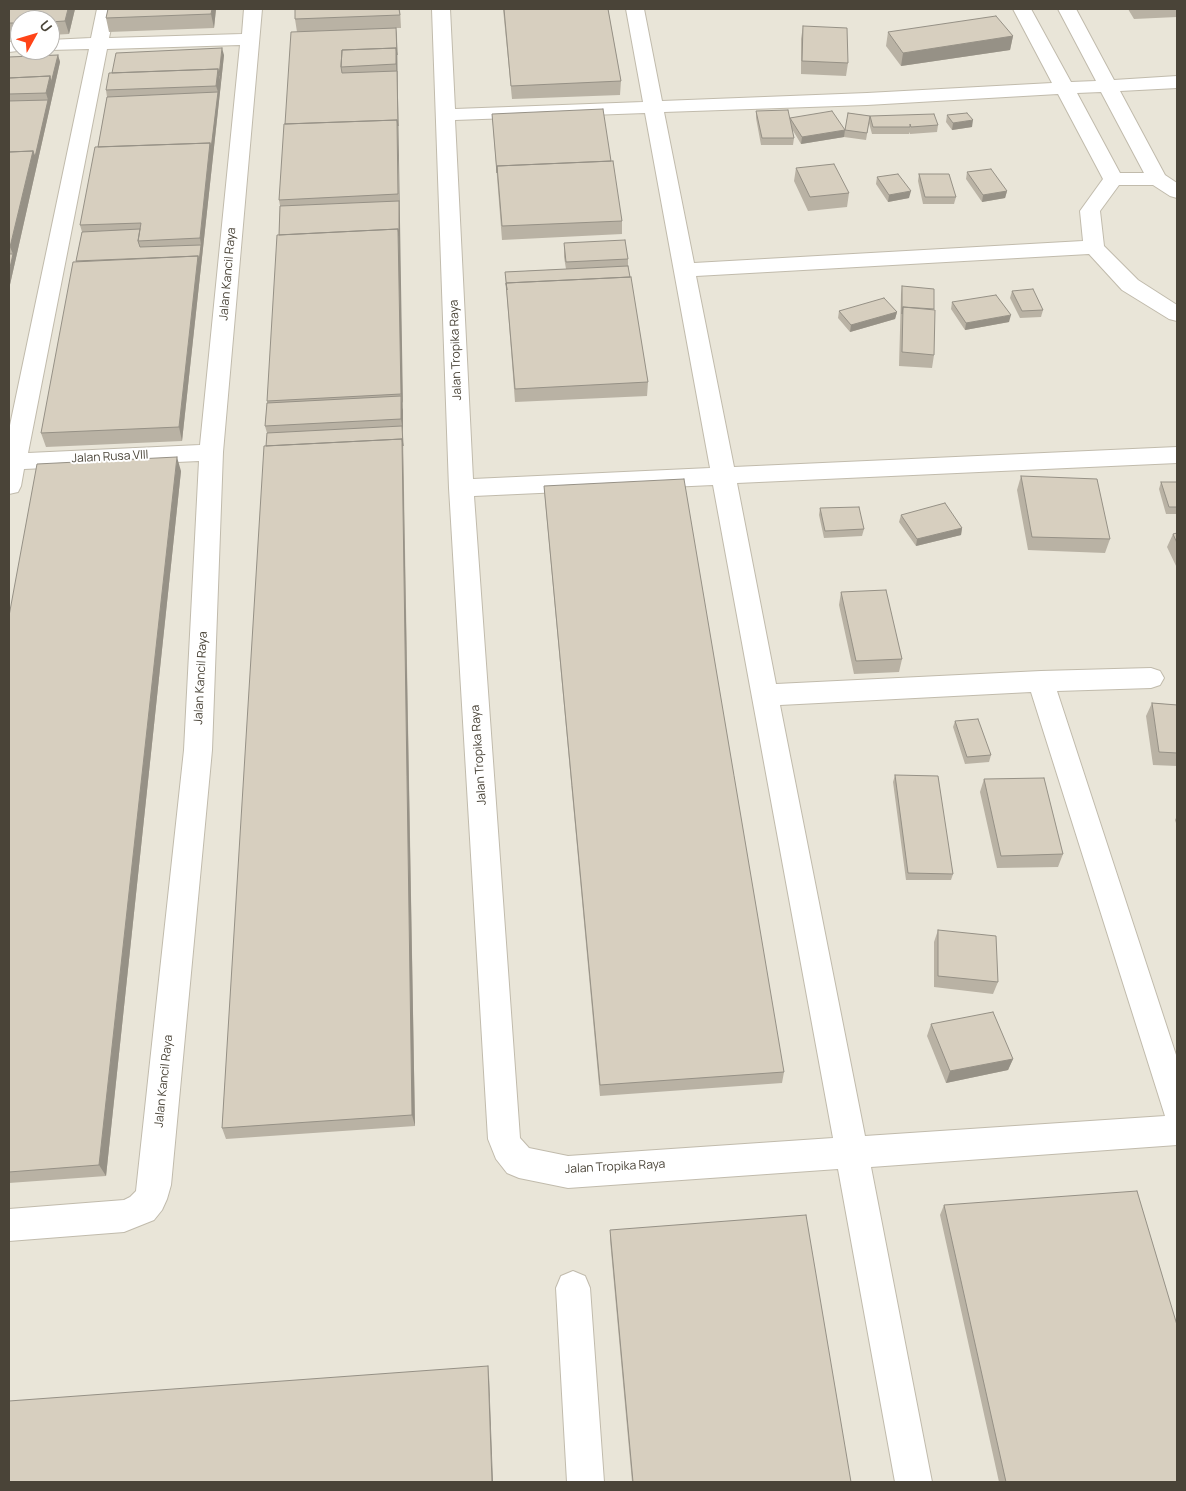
<!DOCTYPE html>
<style>
body{margin:0}
#map{position:relative;width:1186px;height:1491px;overflow:hidden;background:#f5f2ea;font-family:Manrope,sans-serif}
canvas{display:block}
.frame{position:absolute;inset:0;border:10px solid #4a4438;pointer-events:none}
.north{position:absolute;left:10px;top:10px;width:50px;height:50px;box-sizing:border-box;background:#fff;border:1px solid #b7b4af;border-radius:50%;rotate:51deg;font-size:14px;font-weight:700;line-height:20px;text-align:center;color:#4a4438}
.north::after{content:'';display:block;margin:auto;width:18px;height:22px;background:#ff4418;clip-path:polygon(50% 0,100% 100%,50% 72%,0 100%)}
</style>
<div id="map">
<canvas width="1186" height="1491"></canvas>
<div class="frame"></div>
<div class="north">U</div>
</div>
<script>
const c = document.querySelector('canvas').getContext('2d');
c.lineJoin = 'round';
function fill(path, color) { c.fillStyle = color; c.fill(path, 'evenodd'); }
const toPath = rows => new Path2D(rows.map(r => 'M' + r).join(''));
function strokePath(path, color, width, dash) { c.strokeStyle = color; c.lineWidth = width; c.lineCap = dash ? 'butt' : 'round'; c.setLineDash(dash || []); c.stroke(path); }
function drawText(font, color, halo, rows, align = 'center') {
  c.font = font + ' Manrope,sans-serif'; c.lineWidth = 4; c.setLineDash([]); c.textBaseline = 'middle'; c.strokeStyle = halo; c.fillStyle = color; for (const [text, x, y, turn = 0] of rows) {
    c.save(); c.translate(x, y); c.rotate((+turn || 0) * Math.PI / 180); c.textAlign = isNaN(turn) ? turn : align; if (halo) c.strokeText(text, 0, 0); c.fillText(text, 0, 0); c.restore();
  }
}
fill(toPath([
 [9,9,1177,9,1177,1482,9,1482],
 [20,20,50,20,50,50,20,50]
]), '#e9e5d8');
const minor = toPath([
 [97,9,115,9,109,38,242,34,244,9,262,9,223,452,212,750,171,1185,167,1199,162,1210,154,1220,124,1232,9,1241,9,1209,124,1200,130,1197,136,1191,184,750,199,461,24,469,21,486,18,492,9,494,9,430,89,49,50,50,48,50,50,50,50,40,91,38,97,9],
 [240,45,200,445,28,453,107,49,240,45],
 [432,9,450,9,455,109,643,102,626,9,644,9,662,101,867,93,1052,83,1013,9,1031,9,1071,82,1096,81,1058,9,1076,9,1114,80,1177,76,1177,88,1120,91,1165,175,1177,183,1177,198,1170,196,1153,185,1119,185,1100,211,1104,246,1138,280,1177,305,1177,321,1169,319,1122,290,1089,254,696,276,734,467,1177,447,1177,463,737,483,776,684,1041,671,1151,668,1160,671,1164,678,1160,685,1151,688,1057,691,1177,1058,1177,1145,871,1167,932,1482,895,1482,838,1169,568,1188,519,1178,507,1173,496,1159,488,1139,449,488,432,9],
 [1101,92,1144,173,1120,173,1077,93,1101,92],
 [1058,94,1103,179,1080,211,1083,241,694,263,664,112,867,105,1058,94],
 [645,113,710,468,473,479,455,120,645,113],
 [713,485,833,1138,568,1156,529,1148,520,1138,474,496,713,485],
 [1031,692,1165,1116,865,1136,780,705,1031,692],
 [20,41,20,50,26,50,9,52,9,42,20,41],
 [573,1271,585,1276,590,1288,604,1482,567,1482,556,1288,561,1276,573,1271]
]);
strokePath(minor, '#c1bbac', 2);
fill(minor, '#fff');
fill(toPath([
 [9,9,75,9,69,34,50,35,50,20,20,20,20,36,9,37],
 [108,9,216,9,214,28,109,32,106,18],
 [295,9,400,9,401,28,396,28,415,1126,226,1139,222,1128,266,446,267,433,265,426,267,401,279,235,280,206,279,200,285,124,297,32,295,19],
 [503,9,608,9,621,81,620,95,512,99],
 [1128,9,1177,9,1177,17,1134,19],
 [803,26,848,63,846,76,801,74,801,39],
 [888,32,1013,36,1010,50,901,66,886,46],
 [58,55,60,62,9,289,9,57],
 [224,55,182,441,46,447,41,433,76,261,82,232,80,225,98,147,107,97,106,90],
 [756,111,790,120,790,118,845,130,848,113,938,125,937,132,910,134,909,132,909,134,872,134,869,123,866,140,844,137,801,144,792,129,794,138,793,145,761,145,756,118],
 [492,114,611,161,622,221,622,234,502,240],
 [947,115,972,127,952,130,946,122],
 [796,168,849,193,847,207,808,211,794,181],
 [967,172,1007,191,1005,198,982,202,966,179],
 [919,174,956,197,954,204,923,204,918,181],
 [877,177,909,198,888,202,876,184],
 [564,243,628,259,628,266,648,382,647,396,515,402,505,272,566,269,564,257],
 [902,286,934,355,932,368,899,366,901,294],
 [1012,291,1043,310,1041,317,1020,318,1010,298],
 [952,302,1009,322,965,330,951,309],
 [839,311,897,312,895,319,850,332,838,318],
 [181,471,106,1176,9,1183,9,616],
 [1021,476,1110,539,1105,553,1028,550,1017,490],
 [1161,482,1177,482,1177,514,1166,514,1159,489],
 [544,486,784,1072,782,1083,600,1096,545,500],
 [820,508,864,529,862,536,824,538,819,515],
 [901,515,962,528,961,535,916,546,899,522],
 [1177,533,1177,568,1167,547,1173,534],
 [841,592,902,659,899,672,854,674,839,605],
 [1152,703,1177,705,1177,766,1153,765,1146,716],
 [955,721,991,755,989,762,965,764,953,727],
 [895,775,953,874,951,880,906,880,893,782],
 [984,779,1063,854,1058,867,997,868,980,792],
 [1177,816,1177,826,1175,820],
 [938,930,998,982,993,994,934,987,934,942],
 [931,1024,1013,1059,1008,1070,946,1083,927,1036],
 [944,1205,1177,1482,999,1482,940,1215],
 [610,1230,851,1482,632,1482,610,1240]
]), '#b9b2a4');
fill(toPath([
 [68,9,75,9,69,34,65,21],
 [212,9,216,9,214,28,211,14],
 [396,28,397,35,403,408,401,394,398,229,399,201,396,64],
 [1013,36,1010,50,901,66,903,53],
 [222,48,224,55,221,83,219,76],
 [58,55,60,62,50,107,46,93,50,76],
 [218,69,221,83,182,441,179,427,198,256,201,245,200,238,210,143,218,92,216,86],
 [48,100,50,107,9,289,9,272,13,254,10,247,33,151],
 [973,120,972,127,952,130,953,123],
 [845,130,844,137,801,144,802,137],
 [911,191,909,198,888,202,889,195],
 [1007,191,1005,198,982,202,983,195],
 [897,312,895,319,850,332,851,325],
 [1011,315,1009,322,965,330,966,323],
 [401,396,403,410,403,433,401,419],
 [402,426,403,453,415,1126,412,1115],
 [177,457,181,471,106,1176,99,1165],
 [962,528,961,535,916,546,917,539],
 [1013,1059,1008,1070,946,1083,950,1071],
 [488,1366,489,1375,493,1482,492,1482]
]), '#969186');
const building = toPath([
 [9,9,68,9,65,21,50,22,50,20,20,20,20,23,9,23,9,9],
 [108,9,212,9,211,14,106,18,108,9],
 [295,9,399,9,400,15,295,19,295,9],
 [504,9,608,9,621,81,511,86,504,9],
 [996,16,1013,36,903,53,888,32,996,16],
 [803,26,847,28,848,63,802,61,803,26],
 [396,28,397,55,396,48,342,50,341,67,342,73,397,71,398,126,397,120,285,124,291,32,396,28],
 [222,48,219,76,218,69,112,73,116,53,222,48],
 [396,48,396,64,341,67,342,50,396,48],
 [58,55,51,83,50,76,9,78,9,57,58,55],
 [218,69,216,86,106,90,109,73,218,69],
 [50,76,46,93,9,94,9,78,50,76],
 [218,92,211,149,210,143,98,147,107,97,218,92],
 [48,100,35,157,33,151,9,152,9,101,48,100],
 [603,109,611,161,497,166,497,173,492,114,603,109],
 [788,110,794,138,762,138,756,111,788,110],
 [832,111,845,130,802,137,790,118,832,111],
 [848,113,870,116,867,133,845,130,848,113],
 [967,113,973,120,953,123,947,115,967,113],
 [934,114,938,125,911,127,910,124,910,127,873,127,870,116,934,114],
 [397,120,398,194,279,200,284,124,397,120],
 [210,143,200,238,138,241,141,223,80,225,95,147,210,143],
 [33,151,10,247,9,247,9,152,33,151],
 [613,161,622,221,502,226,497,166,613,161],
 [834,164,849,193,810,197,796,168,834,164],
 [991,169,1007,191,983,195,967,172,991,169],
 [898,174,911,191,889,195,877,177,898,174],
 [919,174,949,174,956,197,925,197,919,174],
 [399,201,399,236,398,229,279,235,280,206,399,201],
 [140,229,138,241,140,247,201,245,199,262,198,256,76,261,82,232,140,229],
 [398,229,401,394,267,401,277,235,398,229],
 [625,240,628,259,566,262,564,243,625,240],
 [9,254,13,254,9,272,9,254],
 [198,256,179,427,41,433,73,262,198,256],
 [628,266,630,277,506,283,507,290,505,272,628,266],
 [631,277,648,382,515,389,506,283,631,277],
 [902,286,934,289,934,309,903,307,902,314,902,286],
 [1033,289,1043,310,1022,311,1012,291,1033,289],
 [996,295,1011,315,966,323,952,302,996,295],
 [884,298,897,312,851,325,839,311,884,298],
 [903,307,935,310,934,355,902,352,903,307],
 [401,396,401,419,265,426,267,403,401,396],
 [402,426,403,446,402,439,266,446,267,433,402,426],
 [402,439,412,1115,222,1128,264,446,402,439],
 [177,457,99,1165,9,1172,9,616,37,464,177,457],
 [1021,476,1097,479,1110,539,1032,537,1021,476],
 [684,479,784,1072,600,1085,544,486,684,479],
 [1161,482,1177,482,1177,507,1169,507,1161,482],
 [945,503,962,528,917,539,901,515,945,503],
 [859,507,864,529,825,531,820,508,859,507],
 [1177,533,1177,543,1173,534,1177,533],
 [886,590,902,659,856,661,841,592,886,590],
 [1152,703,1177,705,1177,753,1159,752,1152,703],
 [978,719,991,755,967,757,955,721,978,719],
 [895,775,938,776,953,874,908,873,895,775],
 [1044,778,1063,854,1001,856,984,779,1044,778],
 [938,930,996,936,998,982,938,976,938,930],
 [993,1012,1013,1059,950,1071,931,1024,993,1012],
 [1137,1191,1177,1325,1177,1482,1006,1482,944,1205,1137,1191],
 [806,1215,851,1482,633,1482,610,1230,806,1215],
 [488,1366,492,1482,9,1482,9,1401,488,1366]
]);
fill(building, '#d7cfbf');
strokePath(building, '#969186', 1);
drawText('12px', '#4a4438', '#fff', [
 ["Jalan Kancil Raya",228,274,-85],
 ["Jalan Tropika Raya",456,350,-92],
 ["Jalan Rusa VIII",110,457,-3],
 ["Jalan Kancil Raya",201,678,-87],
 ["Jalan Tropika Raya",479,755,-94],
 ["Jalan Kancil Raya",164,1081,-84],
 ["Jalan Tropika Raya",615,1167,-3]
]);
</script>
